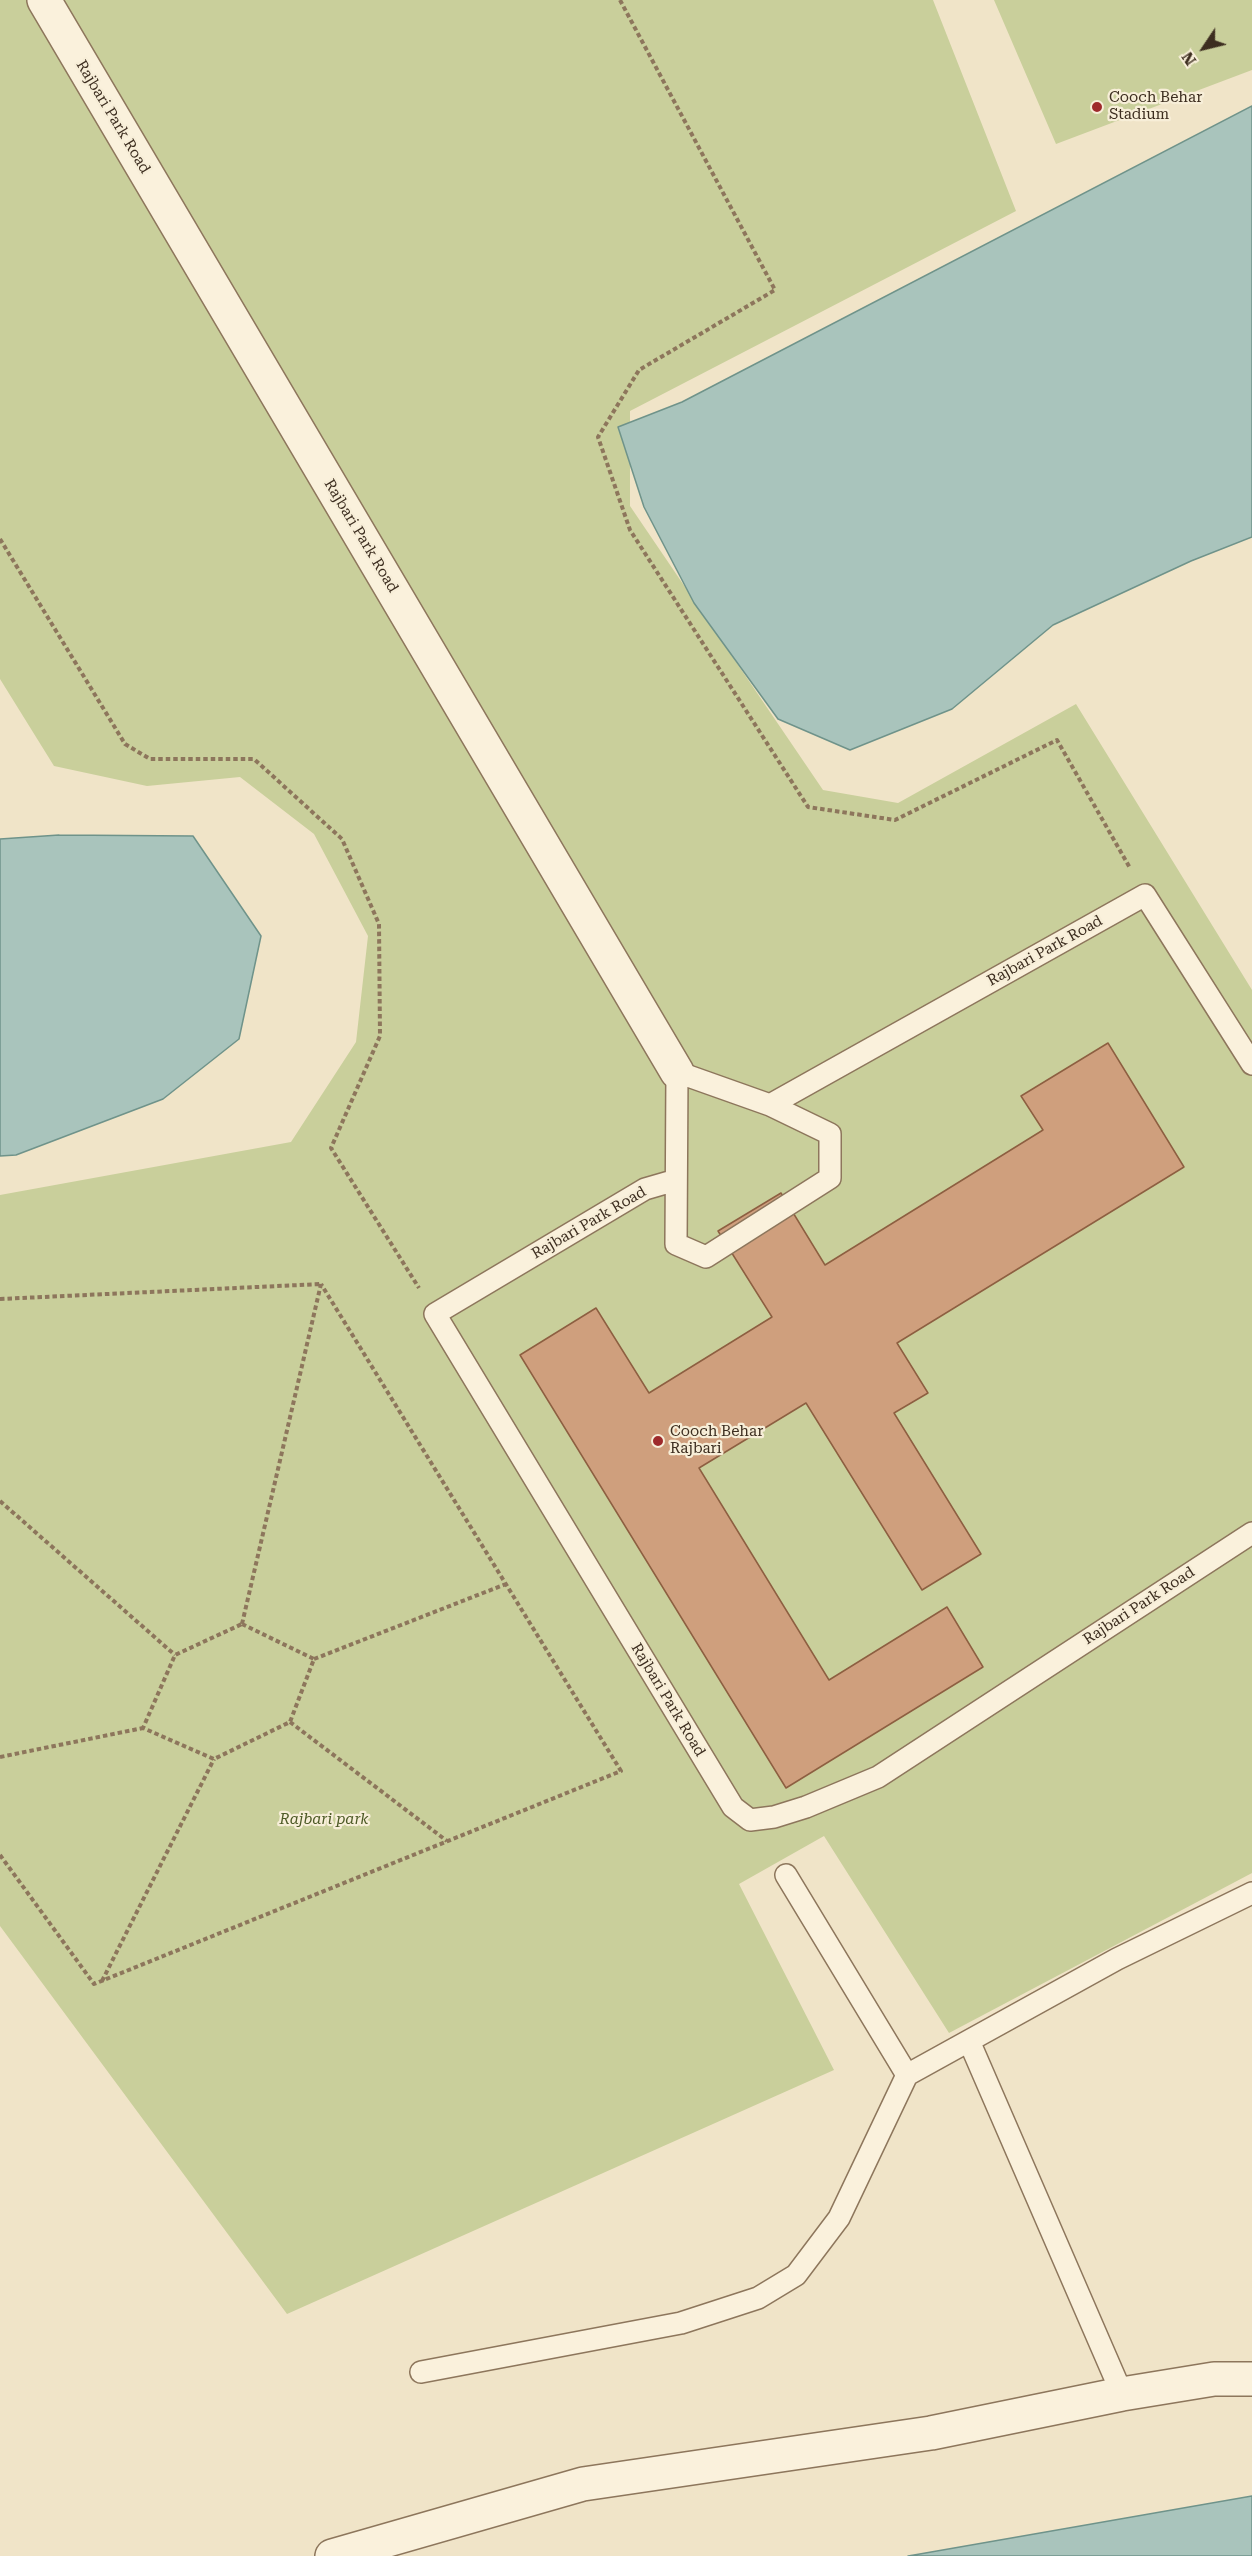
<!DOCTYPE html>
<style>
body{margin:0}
#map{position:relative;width:1252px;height:2556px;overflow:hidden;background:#f0e4c8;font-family:"Roboto Serif",serif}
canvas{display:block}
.north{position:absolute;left:1174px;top:18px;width:60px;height:60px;-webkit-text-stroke:4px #f7eed8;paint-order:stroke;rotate:235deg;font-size:16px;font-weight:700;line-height:24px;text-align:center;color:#3d2e20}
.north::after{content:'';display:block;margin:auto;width:21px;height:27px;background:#3d2e20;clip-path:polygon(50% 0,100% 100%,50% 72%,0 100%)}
</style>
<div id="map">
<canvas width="1252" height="2556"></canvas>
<div class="north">N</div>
</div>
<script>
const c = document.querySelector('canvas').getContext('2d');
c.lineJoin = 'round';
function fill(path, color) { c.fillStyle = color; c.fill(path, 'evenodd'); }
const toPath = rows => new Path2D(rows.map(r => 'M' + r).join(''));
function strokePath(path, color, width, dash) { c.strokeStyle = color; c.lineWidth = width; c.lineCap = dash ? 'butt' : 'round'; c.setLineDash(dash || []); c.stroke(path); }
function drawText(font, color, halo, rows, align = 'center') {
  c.font = font + ' "Roboto Serif",serif'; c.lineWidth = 4.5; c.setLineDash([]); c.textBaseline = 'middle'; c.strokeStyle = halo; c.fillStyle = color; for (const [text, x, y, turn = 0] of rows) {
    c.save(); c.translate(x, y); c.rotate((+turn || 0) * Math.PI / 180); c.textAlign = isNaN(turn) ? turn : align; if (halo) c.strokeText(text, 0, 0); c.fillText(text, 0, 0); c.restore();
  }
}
fill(toPath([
 [0,0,933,0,1016,211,630,411,630,506,823,790,898,803,1076,704,1252,990,1252,1873,949,2033,824,1836,739,1884,834,2070,287,2314,0,1926,0,1195,291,1142,356,1042,368,936,314,834,240,777,147,786,54,766,0,679],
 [994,0,1252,0,1252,70,1056,144]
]), '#c9cf9b');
const water = toPath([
 [1252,106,1252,537,1191,561,1053,625,952,709,850,750,778,719,694,603,644,507,618,427,682,402,1252,106],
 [59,835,193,836,261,936,239,1039,163,1099,16,1155,0,1156,0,839,59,835],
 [1252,2496,1252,2556,908,2556,914,2555,1252,2496]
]);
fill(water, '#a9c4bc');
strokePath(water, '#6f938a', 1.5);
const building = toPath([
 [1108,1043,1184,1167,897,1343,928,1393,894,1413,981,1554,922,1590,806,1403,699,1468,829,1680,947,1607,983,1667,786,1788,520,1355,596,1308,649,1393,772,1317,718,1231,781,1193,825,1265,1043,1130,1021,1096,1108,1043]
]);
fill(building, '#cf9f7d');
strokePath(building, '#8d5f41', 1.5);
const lane = toPath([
 [677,1072,770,1105,830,1134,830,1178,706,1257,676,1244,677,1072],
 [770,1105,1145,895,1252,1064],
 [676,1180,645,1189,435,1314,733,1807,750,1820,774,1817,806,1807,878,1777,1252,1533],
 [786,1875,907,2075],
 [969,2041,1122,2394],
 [421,2372,681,2323,758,2298,796,2275,839,2218,907,2075,1117,1959,1252,1893]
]);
const street = toPath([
 [44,0,677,1072],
 [332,2556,583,2484,931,2433,1122,2394,1214,2379,1252,2379]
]);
strokePath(lane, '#8d765c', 24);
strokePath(street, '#8d765c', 36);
strokePath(toPath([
 [620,0,775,290,639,370,598,437,630,530,808,807,895,820,1057,740,1130,868],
 [0,539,125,744,150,759,254,759,342,839,379,924,380,1036,331,1148,419,1288],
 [0,1299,321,1284],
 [0,1501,175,1655],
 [242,1624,314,1659,290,1722,214,1759,143,1728,175,1655,242,1624],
 [242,1624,321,1284],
 [314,1659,506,1584],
 [290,1722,447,1841],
 [0,1757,143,1728],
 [0,1855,94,1984,621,1771,321,1284],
 [102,1981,214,1759]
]), '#8d765c', 4, [4.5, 3]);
strokePath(lane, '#faf1dc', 21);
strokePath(street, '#faf1dc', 33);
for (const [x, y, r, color] of [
 [1097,107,6,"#9e2a2b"],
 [658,1441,6,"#9e2a2b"]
]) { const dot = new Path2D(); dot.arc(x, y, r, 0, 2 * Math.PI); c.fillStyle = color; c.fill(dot); strokePath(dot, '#f7eed8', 2); }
drawText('15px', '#3d2e20', '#f7eed8', [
 ["Cooch Behar",1109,98],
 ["Stadium",1109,115],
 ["Cooch Behar",670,1432],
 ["Rajbari",670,1449]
], 'left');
drawText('15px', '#3d2e20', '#f7eed8', [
 ["Rajbari Park Road",113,117,59],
 ["Rajbari Park Road",361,536,59],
 ["Rajbari Park Road",1045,951,-29],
 ["Rajbari Park Road",589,1223,-30],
 ["Rajbari Park Road",1139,1606,-33],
 ["Rajbari Park Road",668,1700,59]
]);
drawText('italic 15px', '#4d5a26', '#f7eed8', [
 ["Rajbari park",324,1820]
]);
</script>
